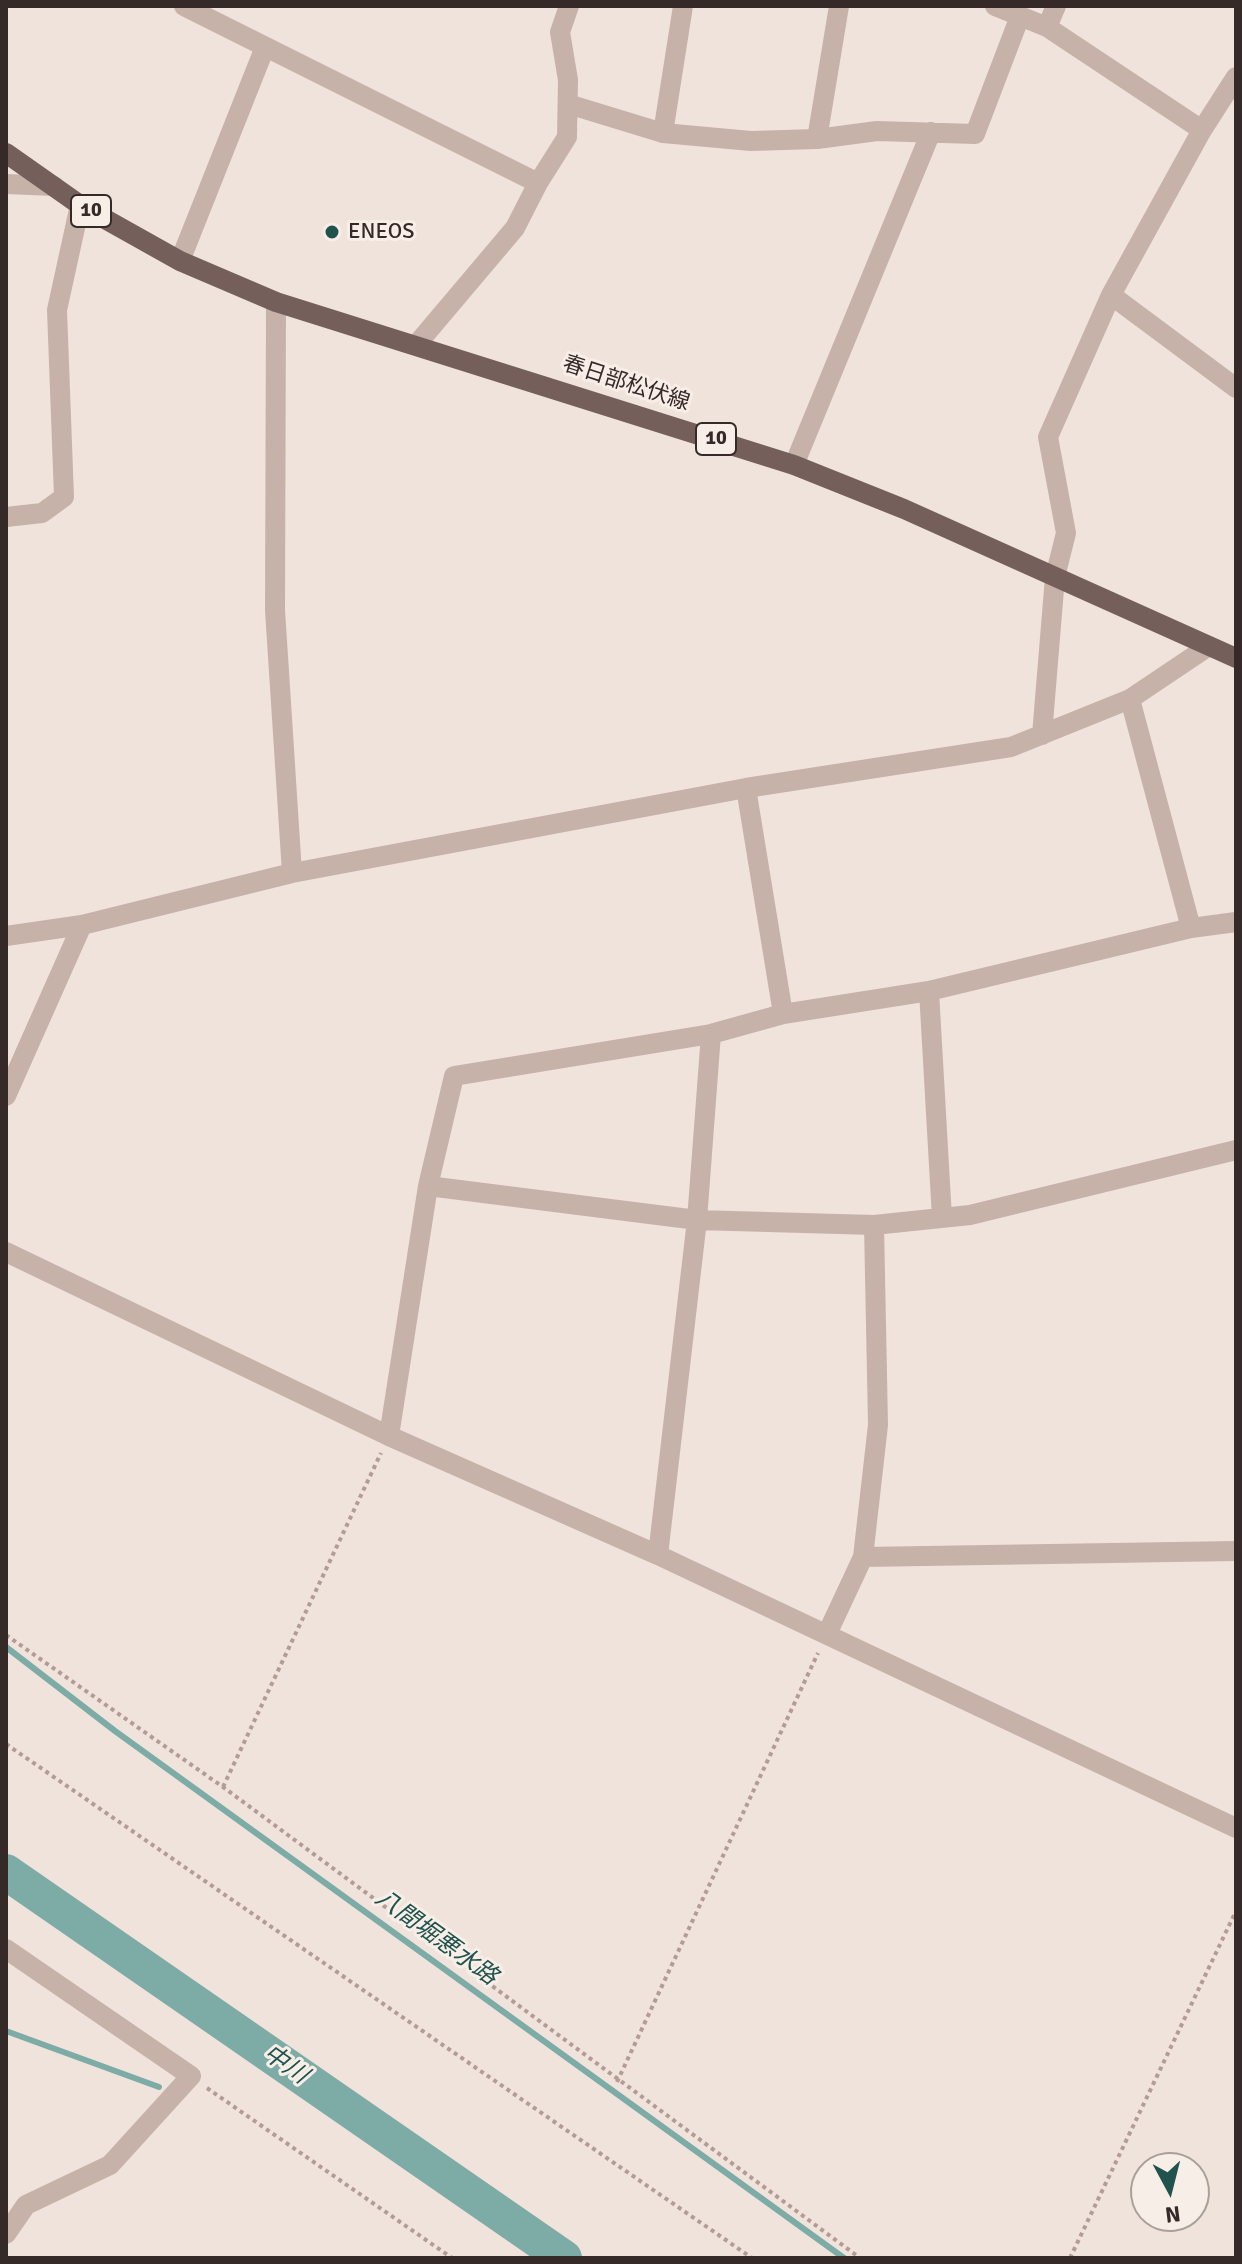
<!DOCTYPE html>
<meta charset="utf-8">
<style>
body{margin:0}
#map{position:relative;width:1242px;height:2264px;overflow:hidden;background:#f0e3dc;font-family:Signika,sans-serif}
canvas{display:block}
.frame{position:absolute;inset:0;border:8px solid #352a28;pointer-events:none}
.north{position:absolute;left:1130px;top:2152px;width:80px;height:80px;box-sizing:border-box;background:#f8eee8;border:2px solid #aaa09b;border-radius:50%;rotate:173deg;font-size:22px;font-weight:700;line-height:32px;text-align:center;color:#352a28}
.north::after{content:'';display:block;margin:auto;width:28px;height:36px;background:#21534e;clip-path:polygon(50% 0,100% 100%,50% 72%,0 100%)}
</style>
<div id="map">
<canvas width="1242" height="2264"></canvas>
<div class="frame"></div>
<div class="north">N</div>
</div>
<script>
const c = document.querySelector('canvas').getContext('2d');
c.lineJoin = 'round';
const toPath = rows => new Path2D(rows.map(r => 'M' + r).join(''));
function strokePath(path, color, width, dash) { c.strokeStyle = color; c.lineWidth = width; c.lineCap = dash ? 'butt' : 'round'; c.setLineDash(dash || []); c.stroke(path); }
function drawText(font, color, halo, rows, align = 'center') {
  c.font = font + ' Signika,"Noto Sans JP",sans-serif'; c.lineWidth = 6; c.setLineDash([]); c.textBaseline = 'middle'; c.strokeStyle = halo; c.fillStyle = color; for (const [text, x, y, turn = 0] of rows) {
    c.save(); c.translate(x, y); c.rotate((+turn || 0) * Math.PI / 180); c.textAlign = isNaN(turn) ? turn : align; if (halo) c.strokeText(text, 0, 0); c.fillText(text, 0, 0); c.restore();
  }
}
strokePath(toPath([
 [6,1647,115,1731,844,2258],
 [6,2031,159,2087]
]), '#7daba5', 6);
strokePath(toPath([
 [6,1872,564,2258]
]), '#7daba5', 36);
strokePath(toPath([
 [6,1635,223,1787,860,2258],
 [6,1744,752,2258],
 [223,1787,381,1453],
 [617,2082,818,1653],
 [207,2088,452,2258],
 [1070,2258,1236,1911]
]), '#b39c93', 4, [4, 4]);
strokePath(toPath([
 [184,6,538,183],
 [995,6,1047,27,1202,130],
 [1047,27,1056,6],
 [568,104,663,133,751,141,817,139,877,131,975,134,1020,16],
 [663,133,683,6],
 [817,139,839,6],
 [6,184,54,186],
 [180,261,265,47],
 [1111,295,1236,388],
 [276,302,275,610,292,873],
 [417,344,515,228,538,183,567,137,568,80,560,32,569,6],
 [794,465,931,132],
 [6,517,42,513,64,497,57,310,80,205],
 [1130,699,1191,928],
 [1042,735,1055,577,1066,533,1048,437,1111,295,1202,130,1236,77],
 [746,788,783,1014],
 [6,936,82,925,292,873,746,788,1011,747,1130,699,1209,646],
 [929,991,942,1218],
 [6,1096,82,925],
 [428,1186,697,1220,874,1225,970,1215,1236,1150],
 [6,1252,389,1436,658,1555,1236,1828],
 [389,1436,428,1186,454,1076,711,1034,783,1014,929,991,1191,928,1236,922],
 [658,1555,697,1220,711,1034],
 [863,1557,1236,1551],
 [827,1634,863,1557,878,1425,874,1225],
 [6,1949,191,2076,110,2165,26,2205,6,2234]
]), '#c7b2a9', 20);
strokePath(toPath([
 [6,153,80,205,180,261,276,302,794,465,904,509,1236,658]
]), '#755f5b', 20);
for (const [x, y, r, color] of [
 [332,232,8,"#21534e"]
]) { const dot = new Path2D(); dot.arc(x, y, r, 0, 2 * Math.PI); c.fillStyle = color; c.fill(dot); strokePath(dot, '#f8eee8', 3); }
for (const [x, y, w] of [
 [91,211,40],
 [716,439,40]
]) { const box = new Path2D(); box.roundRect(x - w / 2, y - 16, w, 32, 6); c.fillStyle = '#f8eee8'; c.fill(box); strokePath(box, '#352a28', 2); }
drawText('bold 20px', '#352a28', null, [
 ["10",91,211],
 ["10",716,439]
]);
drawText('22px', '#352a28', '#f8eee8', [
 ["ENEOS",348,232]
], 'left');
drawText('22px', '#352a28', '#f8eee8', [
 ["春日部松伏線",626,384,18]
]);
drawText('italic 24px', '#21534e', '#f8eee8', [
 ["八間堀悪水路",436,1938,36],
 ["中川",285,2065,35]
]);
</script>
